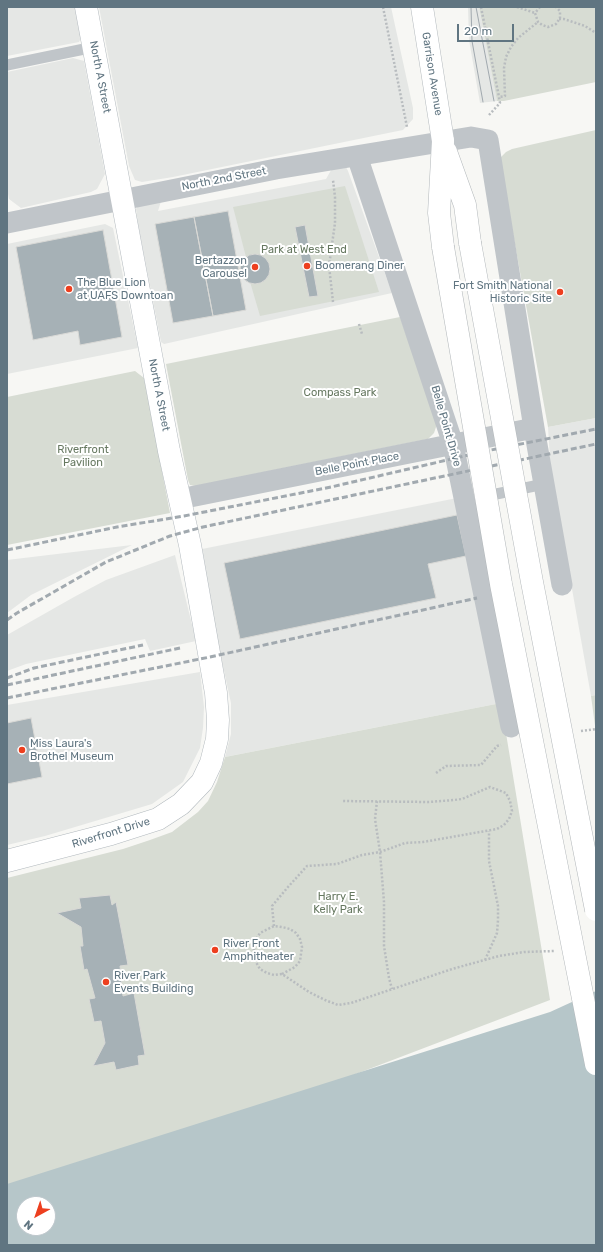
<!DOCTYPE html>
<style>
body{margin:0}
#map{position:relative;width:603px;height:1252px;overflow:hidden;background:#f7f7f4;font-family:Rubik,sans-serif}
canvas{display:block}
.frame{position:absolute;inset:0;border:8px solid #607581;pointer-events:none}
.north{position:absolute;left:16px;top:1196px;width:40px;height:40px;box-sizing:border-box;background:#fff;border:1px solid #bfc8cd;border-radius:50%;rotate:220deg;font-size:11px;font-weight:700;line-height:16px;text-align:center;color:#607581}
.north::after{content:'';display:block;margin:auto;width:14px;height:18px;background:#ed3f1f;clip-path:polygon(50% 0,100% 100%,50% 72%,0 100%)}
.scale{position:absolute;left:457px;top:24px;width:57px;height:18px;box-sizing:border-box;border:2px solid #607581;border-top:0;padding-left:5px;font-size:12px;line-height:14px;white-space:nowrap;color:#607581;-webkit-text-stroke:3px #fff;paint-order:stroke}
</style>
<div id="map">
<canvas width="603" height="1252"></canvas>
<div class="frame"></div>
<div class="north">N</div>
<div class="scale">20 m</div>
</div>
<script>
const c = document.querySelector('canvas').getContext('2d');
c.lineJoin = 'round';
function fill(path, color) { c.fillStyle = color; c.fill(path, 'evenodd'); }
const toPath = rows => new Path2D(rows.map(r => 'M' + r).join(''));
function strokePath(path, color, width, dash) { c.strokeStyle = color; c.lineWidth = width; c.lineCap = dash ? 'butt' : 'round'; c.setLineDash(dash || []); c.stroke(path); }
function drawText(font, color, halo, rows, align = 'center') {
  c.font = font + ' Rubik,sans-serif'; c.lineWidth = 4; c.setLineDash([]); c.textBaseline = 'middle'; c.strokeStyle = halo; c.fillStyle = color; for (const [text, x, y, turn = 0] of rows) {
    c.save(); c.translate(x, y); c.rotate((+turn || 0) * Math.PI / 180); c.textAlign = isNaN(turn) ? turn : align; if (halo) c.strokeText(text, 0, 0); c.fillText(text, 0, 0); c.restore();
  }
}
fill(toPath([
 [7,7,75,7,81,38,79,42,7,56],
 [99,7,391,7,413,108,413,119,403,130,393,132,173,177,142,182,135,180,129,166],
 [468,7,479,7,497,101,480,103,469,40],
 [73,58,84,61,105,174,97,189,91,192,21,208,9,199,7,189,7,72],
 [334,165,345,165,348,171,392,293,164,344,161,342,138,224,136,209,138,206,162,198,158,211,326,179],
 [105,224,113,228,138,348,7,374,7,244],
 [596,418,596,695,591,696,569,572,551,476,548,427],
 [457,498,501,703,225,757,231,734,231,703,219,648,202,549],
 [132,545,31,595,7,613,7,560],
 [175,555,196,641,150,651,145,639,26,664,7,671,7,635,74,597,106,580],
 [200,672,204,707,203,728,200,748,183,782,152,804,45,836,7,845,7,705]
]), '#e5e7e5');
fill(toPath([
 [479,7,596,7,596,82,504,101,497,101],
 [596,130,596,418,548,427,501,167,501,157,506,152,512,149],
 [345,186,379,292,260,316,246,268,246,257,233,207],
 [400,317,437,424,434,433,428,439,195,486,190,485,188,480,166,364],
 [135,371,144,378,170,513,7,545,7,397],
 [596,695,596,733,591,696],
 [501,703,550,1000,7,1207,7,878,123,849,150,840,172,832,198,812,208,801,217,782,225,757]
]), '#d7dcd3');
fill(toPath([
 [596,991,596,1245,7,1245,7,1184,550,1012],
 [24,1204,48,1204,48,1228,24,1228]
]), '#b6c6c9');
const building = toPath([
 [228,211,246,310,213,316,194,217,228,211],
 [194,217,213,316,173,323,155,224,194,217],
 [305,225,318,296,309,297,295,227,305,225],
 [103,230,122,337,80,345,78,331,33,340,16,247,103,230],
 '240 269a15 15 0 1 1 30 0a15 15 0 1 1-30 0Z',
 [457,515,466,556,428,564,436,598,240,639,224,563,457,515],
 [31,718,42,777,7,784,7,723,31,718],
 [110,895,112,905,116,902,128,965,120,966,123,996,134,993,145,1055,138,1056,139,1065,116,1070,114,1062,93,1066,105,1043,101,1021,94,1022,89,999,95,998,87,969,84,970,80,946,83,946,81,927,57,913,81,908,79,898,110,895]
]);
fill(building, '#a6b1b6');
strokePath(building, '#d9d9d6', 1);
const secondary = toPath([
 [7,861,111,834,158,819,181,804,202,782,211,763,217,739,218,720,216,693,190,545,169,451,86,7]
]);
const primary = toPath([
 [422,7,443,141]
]);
const highway = toPath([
 [443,141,439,213,443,247],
 [446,152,465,205,470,243]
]);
strokePath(secondary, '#b2b9be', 23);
strokePath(primary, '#b3b9bd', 23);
strokePath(highway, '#b3b8bb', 23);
strokePath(toPath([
 [383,7,407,127],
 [481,7,499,97],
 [517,7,535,13],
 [540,7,535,13,538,22,542,25,548,27,556,24,560,18,560,11,556,7],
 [559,19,564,19,585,26,596,33],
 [489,115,500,103,499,97,505,96,504,68,506,57,511,47,518,38,538,22],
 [333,302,329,266,335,223,335,197,333,180],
 [359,324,362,334],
 [581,731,596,729],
 [436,773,446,766,481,765,497,746,501,745],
 [377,801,375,819,380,852,384,902,384,946,389,978,392,989],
 [274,926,272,906,288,887,307,866,337,864,362,855,380,852,405,843,423,842,497,829,504,825,509,819,512,811,510,801,506,793,490,787,462,799,454,800,429,802,342,801],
 [485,960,497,933,498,920,498,906,489,861,489,831],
 [282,974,295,967,300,961,302,947,300,939,296,933,290,929,282,927,274,926,260,933,255,941,253,957,260,969,267,973,274,975,282,974,309,992,325,1000,338,1005,351,1003,452,969,499,956,524,952,554,951]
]), '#b8bcbf', 2.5, [2, 2]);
strokePath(toPath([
 [7,65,94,47],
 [482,497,544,484]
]), '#c0c5c9', 11);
strokePath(toPath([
 [357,156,453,444,511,727],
 [7,223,276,169,471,137,488,140,534,428,562,585],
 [180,499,534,428]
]), '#c0c5c9', 21);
strokePath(secondary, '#fff', 22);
strokePath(primary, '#fff', 22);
strokePath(highway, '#fff', 22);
strokePath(toPath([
 [471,7,472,41,483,102],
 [476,7,494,101]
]), '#a1a9af', 1);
strokePath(toPath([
 [7,550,117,527,184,516,331,487,486,451,596,429],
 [7,620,17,613,106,562,170,536,203,527,596,444],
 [7,678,34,668,143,645],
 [7,685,180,648],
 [7,698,210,657,477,598]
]), '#a1a9af', 3, [6, 3]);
const highwayBridge = toPath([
 [470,243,532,582,596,910],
 [443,247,501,584,596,1064]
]);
strokePath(highwayBridge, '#b3b8bb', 23, []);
strokePath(highwayBridge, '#fff', 22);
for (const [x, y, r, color] of [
 [307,266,4,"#ed3f1f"],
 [255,267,4,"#ed3f1f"],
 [69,289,4,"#ed3f1f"],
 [560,292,4,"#ed3f1f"],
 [22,750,4,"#ed3f1f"],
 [215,950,4,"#ed3f1f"],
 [106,982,4,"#ed3f1f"]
]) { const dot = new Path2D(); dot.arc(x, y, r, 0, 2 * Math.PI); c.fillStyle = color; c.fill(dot); strokePath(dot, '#fff', 1.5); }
drawText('11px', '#607581', '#fff', [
 ["Garrison Avenue",432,74,81],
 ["North A Street",100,77,79],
 ["North 2nd Street",224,179,-11],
 ["North A Street",159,395,79],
 ["Belle Point Drive",446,426,74],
 ["Belle Point Place",357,464,-11],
 ["Riverfront Drive",111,833,-17]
]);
drawText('11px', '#667860', '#fff', [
 ["Park at West End",304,250],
 ["Compass Park",340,393],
 ["Riverfront",83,450],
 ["Pavilion",83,463],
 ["Harry E.",338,897],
 ["Kelly Park",338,910]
]);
drawText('11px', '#607581', '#fff', [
 ["Bertazzon",247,261,"right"],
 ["Carousel",247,274,"right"],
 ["Boomerang Diner",315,266],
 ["The Blue Lion",77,283],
 ["at UAFS Downtoan",77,296],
 ["Fort Smith National",552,286,"right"],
 ["Historic Site",552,299,"right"],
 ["Miss Laura's",30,744],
 ["Brothel Museum",30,757],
 ["River Front",223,944],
 ["Amphitheater",223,957],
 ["River Park",114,976],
 ["Events Building",114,989]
], 'left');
</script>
